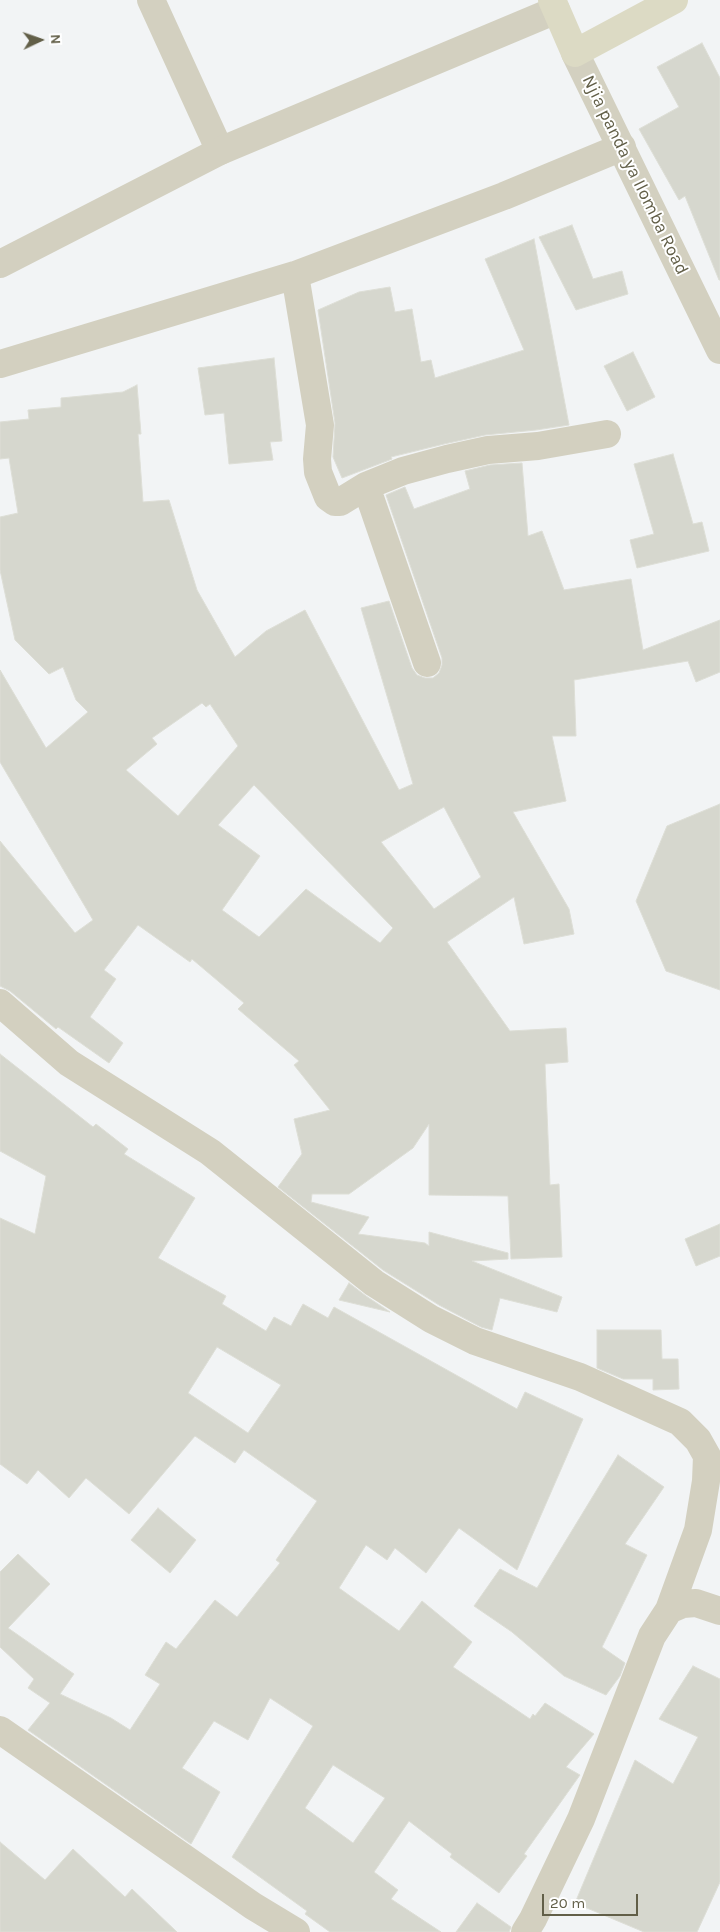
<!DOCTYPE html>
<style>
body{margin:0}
#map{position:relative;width:720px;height:1932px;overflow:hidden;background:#f2f4f5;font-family:Karla,sans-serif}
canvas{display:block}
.north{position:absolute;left:15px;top:15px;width:50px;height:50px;-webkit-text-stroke:4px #fff;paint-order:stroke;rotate:87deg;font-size:14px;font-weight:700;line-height:20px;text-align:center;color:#625f48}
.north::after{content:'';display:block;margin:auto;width:18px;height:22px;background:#625f48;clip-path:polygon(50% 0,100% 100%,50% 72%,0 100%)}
.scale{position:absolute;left:542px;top:1894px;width:96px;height:22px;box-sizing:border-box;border:2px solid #625f48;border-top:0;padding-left:6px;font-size:15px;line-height:18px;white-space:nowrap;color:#625f48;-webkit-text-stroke:4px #fff;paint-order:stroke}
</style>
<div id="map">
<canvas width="720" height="1932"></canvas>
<div class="north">N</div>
<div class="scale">20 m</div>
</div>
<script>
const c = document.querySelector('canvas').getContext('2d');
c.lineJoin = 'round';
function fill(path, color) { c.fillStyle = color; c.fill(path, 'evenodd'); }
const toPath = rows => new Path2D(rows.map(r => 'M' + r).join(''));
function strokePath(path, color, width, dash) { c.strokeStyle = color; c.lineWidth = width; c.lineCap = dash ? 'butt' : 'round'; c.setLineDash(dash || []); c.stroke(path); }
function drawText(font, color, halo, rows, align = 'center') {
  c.font = font + ' Karla,sans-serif'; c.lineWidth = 4; c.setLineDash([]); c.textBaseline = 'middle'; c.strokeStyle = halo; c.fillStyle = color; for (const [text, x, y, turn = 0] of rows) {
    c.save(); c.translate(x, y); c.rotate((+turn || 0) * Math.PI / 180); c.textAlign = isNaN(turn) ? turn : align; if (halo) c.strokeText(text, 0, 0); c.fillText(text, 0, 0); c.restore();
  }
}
const building = toPath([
 [702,43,720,78,720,280,719,280,685,196,679,200,639,129,679,107,657,67,702,43],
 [572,225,593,279,622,271,628,294,576,310,539,237,572,225],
 [534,239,569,425,536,430,485,435,444,444,391,457,392,459,342,478,333,457,335,423,318,310,359,292,390,287,395,312,412,309,421,362,431,360,435,378,524,350,485,259,534,239],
 [633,352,655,397,627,411,604,366,633,352],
 [274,358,282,441,270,442,273,460,229,464,224,413,205,415,198,368,274,358],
 [137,385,141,434,138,434,143,502,169,500,197,590,235,657,266,631,305,610,399,790,413,784,361,608,389,601,412,668,417,675,425,678,433,678,439,673,442,665,442,658,386,495,405,487,414,509,470,489,465,471,490,465,522,463,528,536,542,531,564,590,631,579,643,650,720,620,720,672,696,682,688,661,574,680,576,736,552,736,566,801,513,812,569,909,574,934,524,944,514,897,447,942,510,1031,566,1028,568,1062,545,1064,550,1185,559,1184,562,1257,511,1259,508,1196,429,1195,429,1124,413,1148,349,1194,312,1194,311,1202,369,1217,358,1234,425,1243,429,1246,429,1232,508,1253,508,1259,472,1261,562,1297,557,1312,500,1298,492,1330,481,1327,439,1305,383,1270,278,1187,302,1154,294,1119,330,1110,294,1065,299,1061,238,1009,244,1003,192,959,190,962,138,925,104,970,116,979,90,1017,123,1043,109,1063,58,1027,56,1029,10,991,0,986,0,841,75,933,93,920,0,762,0,670,46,748,88,712,76,700,63,667,49,674,15,640,0,570,0,517,18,513,9,458,0,459,0,422,29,419,28,410,61,407,61,398,123,392,137,385],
 [202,703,206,707,210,704,238,746,178,816,126,770,157,744,152,738,202,703],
 [254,785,393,928,380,943,306,889,259,937,222,910,260,856,218,825,254,785],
 [444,807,481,877,434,909,381,842,444,807],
 [673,454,693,524,702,522,709,551,637,568,630,540,654,534,634,464,673,454],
 [720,804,720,990,666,971,636,901,667,826,720,804],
 [0,1054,93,1127,96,1124,128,1149,124,1154,195,1198,158,1258,226,1296,222,1304,266,1331,274,1317,291,1326,303,1304,328,1318,334,1307,517,1409,525,1392,583,1419,517,1570,459,1528,426,1573,395,1548,387,1560,366,1545,339,1588,399,1631,422,1601,472,1642,453,1667,530,1719,533,1714,535,1716,545,1703,594,1734,566,1767,580,1775,524,1854,527,1856,499,1893,450,1857,452,1854,409,1821,374,1872,398,1890,391,1899,441,1932,330,1932,305,1914,307,1911,232,1857,313,1726,270,1698,248,1740,214,1721,182,1768,220,1792,191,1844,28,1730,50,1703,28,1688,34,1679,0,1647,0,1572,18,1554,50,1584,8,1628,74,1674,60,1694,111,1718,130,1730,160,1684,145,1675,166,1642,176,1649,215,1600,237,1617,280,1563,276,1560,317,1501,244,1450,235,1463,195,1436,129,1514,86,1478,69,1498,38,1470,27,1484,0,1464,0,1218,35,1234,46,1176,0,1151,0,1054],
 [217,1347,281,1385,248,1433,188,1393,217,1347],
 [333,1765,385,1798,353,1843,305,1808,333,1765],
 [720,1224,720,1256,696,1266,685,1239,720,1224],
 [349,1283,366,1296,390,1312,339,1300,349,1283],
 [597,1330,661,1330,662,1359,678,1359,679,1389,653,1390,653,1379,623,1379,597,1368,597,1330],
 [618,1455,664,1487,625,1544,647,1555,602,1647,625,1663,620,1676,606,1695,564,1676,512,1632,474,1606,500,1569,537,1588,618,1455],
 [158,1508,196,1540,170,1573,131,1540,158,1508],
 [693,1666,720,1679,720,1882,697,1932,644,1932,575,1903,635,1760,673,1784,698,1737,659,1719,693,1666],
 [0,1842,45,1880,73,1849,125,1897,132,1889,177,1932,0,1932,0,1842],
 [477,1903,511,1927,509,1932,456,1932,477,1903]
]);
fill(building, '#d6d7ce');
strokePath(building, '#ddded6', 1);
strokePath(toPath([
 [151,0,220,151],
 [295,275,320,425,317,459,318,472,328,497,335,502,340,502,366,486,403,471,447,459,488,450,538,446,607,434],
 [0,364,295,275,504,196,622,147],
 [366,486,427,663],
 [0,1003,69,1063,210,1152,374,1283,431,1319,475,1341,580,1377,680,1422,698,1440,707,1456,706,1481,698,1530,669,1610],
 [0,1730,253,1906,296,1932],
 [525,1932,533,1919,581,1819,652,1636,669,1610,683,1604,696,1603,720,1611]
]), '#d3d0c0', 28);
strokePath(toPath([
 [575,53,720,350],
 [0,264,220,151,556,10]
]), '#d3d0c0', 28);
strokePath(toPath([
 [552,0,575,53,674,0]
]), '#dcdac4', 28);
drawText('18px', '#625f48', '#fff', [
 ["Njia panda ya Ilomba Road",635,175,64]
]);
</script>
